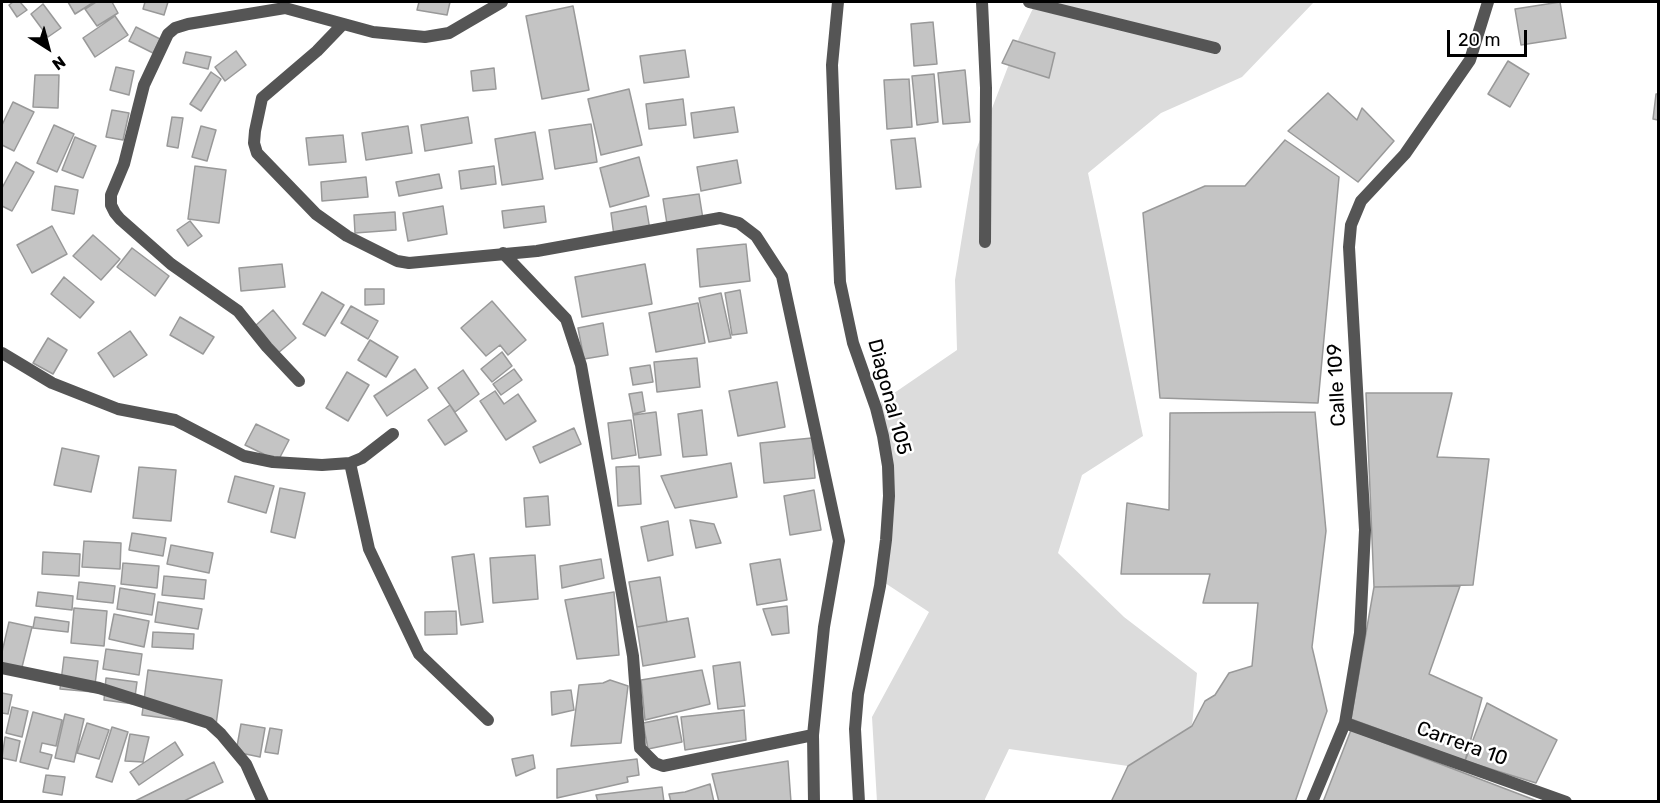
<!DOCTYPE html>
<style>
body{margin:0}
#map{position:relative;width:1660px;height:803px;overflow:hidden;background:#fff;font-family:Rubik,sans-serif}
canvas{display:block}
.frame{position:absolute;inset:0;border:3px solid #000;pointer-events:none}
.north{position:absolute;left:18px;top:18px;width:60px;height:60px;-webkit-text-stroke:4px #fff;paint-order:stroke;rotate:144deg;font-size:16px;font-weight:700;line-height:24px;text-align:center;color:#000}
.north::after{content:'';display:block;margin:auto;width:21px;height:27px;background:#000;clip-path:polygon(50% 0,100% 100%,50% 72%,0 100%)}
.scale{position:absolute;left:1447px;top:30px;width:80px;height:27px;box-sizing:border-box;border:3px solid #000;border-top:0;padding-left:8px;font-size:18px;line-height:21px;white-space:nowrap;color:#000;-webkit-text-stroke:4px #fff;paint-order:stroke}
</style>
<div id="map">
<canvas width="1660" height="803"></canvas>
<div class="frame"></div>
<div class="north">N</div>
<div class="scale">20 m</div>
</div>
<script>
const c = document.querySelector('canvas').getContext('2d');
c.lineJoin = 'round';
function fill(path, color) { c.fillStyle = color; c.fill(path, 'evenodd'); }
const toPath = rows => new Path2D(rows.map(r => 'M' + r).join(''));
function strokePath(path, color, width, dash) { c.strokeStyle = color; c.lineWidth = width; c.lineCap = dash ? 'butt' : 'round'; c.setLineDash(dash || []); c.stroke(path); }
function drawText(font, color, halo, rows, align = 'center') {
  c.font = font + ' Rubik,sans-serif'; c.lineWidth = 5; c.setLineDash([]); c.textBaseline = 'middle'; c.strokeStyle = halo; c.fillStyle = color; for (const [text, x, y, turn = 0] of rows) {
    c.save(); c.translate(x, y); c.rotate((+turn || 0) * Math.PI / 180); c.textAlign = isNaN(turn) ? turn : align; if (halo) c.strokeText(text, 0, 0); c.fillText(text, 0, 0); c.restore();
  }
}
fill(toPath([
 [1036,2,1314,2,1242,77,1161,113,1088,173,1143,436,1082,475,1058,553,1124,617,1197,673,1192,726,1128,766,1009,749,985,799,985,801,877,802,872,717,929,612,885,583,892,501,881,402,957,350,955,280,976,150,1019,38]
]), '#dcdcdc');
const building = toPath([
 [13,2,20,2,27,10,17,17,9,5,13,2],
 [68,2,94,2,75,14,68,2],
 [96,2,112,2,118,13,97,26,85,9,96,2],
 [145,2,168,2,164,15,143,9,145,2],
 [419,2,450,2,447,15,417,10,419,2],
 [1560,2,1566,38,1521,45,1515,9,1560,2],
 [43,4,61,28,48,37,31,14,43,4],
 [573,6,589,90,542,99,526,16,573,6],
 [115,16,128,35,95,57,83,38,115,16],
 [933,22,937,64,914,66,911,24,933,22],
 [136,27,160,39,153,53,129,41,136,27],
 [1013,40,1055,53,1049,78,1002,63,1013,40],
 [685,50,689,77,644,83,640,56,685,50],
 [236,51,246,65,225,81,215,67,236,51],
 [186,52,211,57,208,69,183,63,186,52],
 [1508,61,1529,74,1510,107,1488,94,1508,61],
 [116,67,134,71,129,95,110,90,116,67],
 [494,68,496,89,473,91,471,71,494,68],
 [965,70,970,122,943,124,938,73,965,70],
 [211,72,221,79,201,111,190,104,211,72],
 [934,74,938,122,917,125,912,76,934,74],
 [35,75,59,75,58,108,33,107,35,75],
 [909,79,912,127,887,129,884,80,909,79],
 [629,89,642,145,601,155,588,99,629,89],
 [1328,93,1357,120,1362,108,1394,141,1358,182,1288,131,1328,93],
 [1656,94,1658,94,1658,120,1653,119,1656,94],
 [683,99,686,125,649,129,646,104,683,99],
 [13,102,34,112,14,151,2,145,2,125,13,102],
 [734,107,738,132,694,138,691,113,734,107],
 [112,110,129,113,123,140,106,137,112,110],
 [172,117,183,118,178,148,167,146,172,117],
 [468,117,472,143,425,151,421,125,468,117],
 [591,124,597,162,555,169,549,130,591,124],
 [54,125,74,134,57,172,37,163,54,125],
 [201,126,216,130,207,161,192,157,201,126],
 [408,126,412,153,366,160,362,133,408,126],
 [535,132,543,179,502,185,495,139,535,132],
 [343,135,346,162,309,165,306,138,343,135],
 [75,137,96,146,83,178,62,170,75,137],
 [915,138,921,187,896,189,891,140,915,138],
 [1285,140,1339,177,1318,403,1160,398,1143,213,1205,186,1245,186,1285,140],
 [639,157,649,196,610,207,600,168,639,157],
 [737,160,741,183,701,191,697,167,737,160],
 [16,162,34,172,12,211,2,206,2,188,16,162],
 [195,166,226,170,219,223,188,219,195,166],
 [494,166,496,184,461,189,459,171,494,166],
 [439,174,442,188,399,196,396,182,439,174],
 [366,177,368,197,322,201,321,182,366,177],
 [55,186,78,190,74,214,52,210,55,186],
 [699,194,703,219,667,224,663,199,699,194],
 [443,206,447,234,408,241,403,213,443,206],
 [544,206,546,222,504,228,502,211,544,206],
 [646,206,650,230,614,236,611,213,646,206],
 [395,212,396,230,355,233,354,215,395,212],
 [190,221,202,236,188,246,177,230,190,221],
 [52,226,67,254,32,273,17,245,52,226],
 [93,235,120,259,101,280,73,256,93,235],
 [746,244,750,281,700,287,697,249,746,244],
 [132,248,169,276,155,296,117,267,132,248],
 [282,264,285,287,241,291,239,268,282,264],
 [645,264,652,304,582,317,575,277,645,264],
 [64,277,94,302,80,318,51,294,64,277],
 [365,289,384,289,384,304,365,305,365,289],
 [740,290,747,333,732,335,725,293,740,290],
 [322,292,344,305,325,336,303,324,322,292],
 [721,293,731,338,709,342,699,298,721,293],
 [492,301,526,340,508,355,500,345,486,356,461,328,492,301],
 [698,303,705,343,656,352,649,313,698,303],
 [351,306,378,321,368,339,341,323,351,306],
 [273,310,296,338,278,353,255,326,273,310],
 [180,317,214,337,203,354,170,335,180,317],
 [603,323,608,355,584,359,578,328,603,323],
 [130,331,147,355,114,377,98,353,130,331],
 [48,338,67,350,53,374,33,363,48,338],
 [370,340,398,357,386,377,358,360,370,340],
 [502,352,512,366,492,382,481,369,502,352],
 [697,358,700,387,657,392,654,362,697,358],
 [650,365,653,382,633,385,630,368,650,365],
 [415,369,428,388,387,416,374,396,415,369],
 [514,369,522,380,501,395,493,384,514,369],
 [463,370,479,394,455,412,438,388,463,370],
 [347,372,369,385,348,421,326,408,347,372],
 [777,382,785,427,738,436,729,391,777,382],
 [495,391,504,404,518,394,536,421,506,440,480,401,495,391],
 [642,392,645,411,633,414,629,394,642,392],
 [1366,393,1452,393,1437,457,1489,459,1473,585,1374,587,1366,393],
 [450,405,467,431,445,445,428,420,450,405],
 [702,410,707,455,683,457,678,414,702,410],
 [656,412,661,455,639,458,633,415,656,412],
 [1315,412,1326,531,1312,647,1327,711,1295,802,1111,802,1128,766,1192,726,1205,701,1215,695,1229,673,1252,666,1258,603,1203,603,1210,574,1121,574,1127,503,1169,510,1170,413,1315,412],
 [631,420,636,455,612,459,608,423,631,420],
 [256,424,289,440,278,461,245,445,256,424],
 [574,428,581,444,540,463,533,447,574,428],
 [812,438,815,478,764,483,760,443,812,438],
 [62,448,99,456,91,492,54,485,62,448],
 [731,463,737,497,675,508,661,476,731,463],
 [639,466,641,504,618,506,616,467,639,466],
 [139,467,176,470,171,521,133,518,139,467],
 [235,476,274,486,266,513,228,502,235,476],
 [280,488,305,493,295,538,271,532,280,488],
 [814,490,821,530,790,535,784,496,814,490],
 [548,496,550,525,526,527,524,498,548,496],
 [690,520,714,524,721,543,696,548,690,520],
 [668,521,673,555,648,561,641,527,668,521],
 [132,533,166,538,163,556,129,550,132,533],
 [84,541,121,543,120,569,82,567,84,541],
 [171,545,213,553,209,573,167,564,171,545],
 [43,552,80,554,79,576,42,574,43,552],
 [474,554,483,622,461,625,452,557,474,554],
 [535,555,538,599,493,603,490,558,535,555],
 [601,559,604,578,562,588,560,566,601,559],
 [780,559,787,600,757,605,750,564,780,559],
 [123,563,159,566,157,588,121,584,123,563],
 [164,576,206,580,204,599,162,595,164,576],
 [660,577,667,622,637,627,629,582,660,577],
 [79,582,115,586,113,603,77,599,79,582],
 [1460,586,1429,674,1482,698,1465,761,1351,719,1374,587,1460,586],
 [120,588,155,594,152,615,117,609,120,588],
 [38,592,73,596,72,610,36,606,38,592],
 [614,592,619,655,577,659,565,600,614,592],
 [158,602,202,609,198,629,155,622,158,602],
 [787,606,789,633,772,635,763,609,787,606],
 [74,608,107,611,104,646,71,643,74,608],
 [456,611,457,634,425,635,425,612,456,611],
 [114,614,149,621,144,647,109,639,114,614],
 [35,617,69,622,68,632,33,628,35,617],
 [688,618,695,657,643,666,637,627,688,618],
 [9,622,32,627,20,675,2,670,2,652,9,622],
 [153,632,194,634,193,649,152,647,153,632],
 [106,649,142,654,139,675,103,669,106,649],
 [64,657,98,661,94,692,60,689,64,657],
 [740,662,745,706,718,709,713,666,740,662],
 [148,670,222,680,216,725,142,715,148,670],
 [702,670,710,704,645,720,641,680,702,670],
 [106,678,137,682,134,704,104,700,106,678],
 [610,680,628,686,621,743,571,746,579,685,603,683,610,680],
 [571,690,574,710,552,715,551,692,571,690],
 [2,693,12,695,8,714,2,713,2,693],
 [1487,703,1557,740,1536,783,1465,761,1487,703],
 [12,707,28,711,22,737,6,733,12,707],
 [744,710,746,740,685,750,681,717,744,710],
 [33,712,62,720,56,746,42,743,40,752,52,755,48,769,20,762,33,712],
 [65,714,84,719,74,762,55,758,65,714],
 [677,716,682,742,648,749,643,723,677,716],
 [87,723,109,730,99,759,77,753,87,723],
 [241,724,265,728,260,757,236,752,241,724],
 [112,727,128,732,112,782,96,777,112,727],
 [270,728,282,730,278,754,265,752,270,728],
 [1351,730,1540,802,1323,802,1351,730],
 [130,734,149,737,143,762,125,761,130,734],
 [5,737,20,741,16,761,2,758,5,737],
 [175,742,183,755,139,785,130,772,175,742],
 [533,755,535,768,516,776,512,759,533,755],
 [637,759,639,775,627,777,628,782,557,798,557,769,637,759],
 [788,761,791,802,719,802,712,774,788,761],
 [214,762,223,782,182,802,133,802,214,762],
 [46,775,65,777,62,795,43,792,46,775],
 [710,784,714,802,671,802,669,794,685,792,710,784],
 [662,787,664,802,598,802,596,795,662,787]
]);
fill(building, '#c4c4c4');
strokePath(building, '#999', 1.5);
strokePath(toPath([
 [838,2,832,65,840,282,853,343,876,408,883,436,888,466,889,496,886,540,880,586,858,694,855,729,859,802],
 [982,2,986,88,985,242],
 [1029,2,1215,48],
 [342,25,317,51,262,98,255,131,254,143,257,153,316,214,347,236,397,261,409,263,537,251,720,218,739,223,756,236,782,276,839,541,824,627,813,735,814,802],
 [503,253,566,319,581,365,633,656,640,748,655,763,663,766,813,735],
 [2,353,52,383,118,409,175,420,244,456,273,462,322,465,350,463,369,549,419,654,488,720],
 [299,381,267,347,238,311,171,264,120,219,115,213,111,205,111,195,124,164,144,85,168,34,175,28,188,24,285,8,373,32,425,37,449,33,502,2],
 [350,463,362,458,393,434],
 [2,668,99,688,209,723,221,734,246,764,263,802],
 [1345,723,1566,802],
 [1312,802,1345,723,1360,633,1365,530,1349,247,1351,225,1361,201,1405,154,1470,60,1488,2]
]), '#555', 12);
drawText('20px', '#000', '#fff', [
 ["Calle 109",1337,385,-93],
 ["Diagonal 105",889,397,75],
 ["Carrera 10",1462,744,20]
]);
</script>
